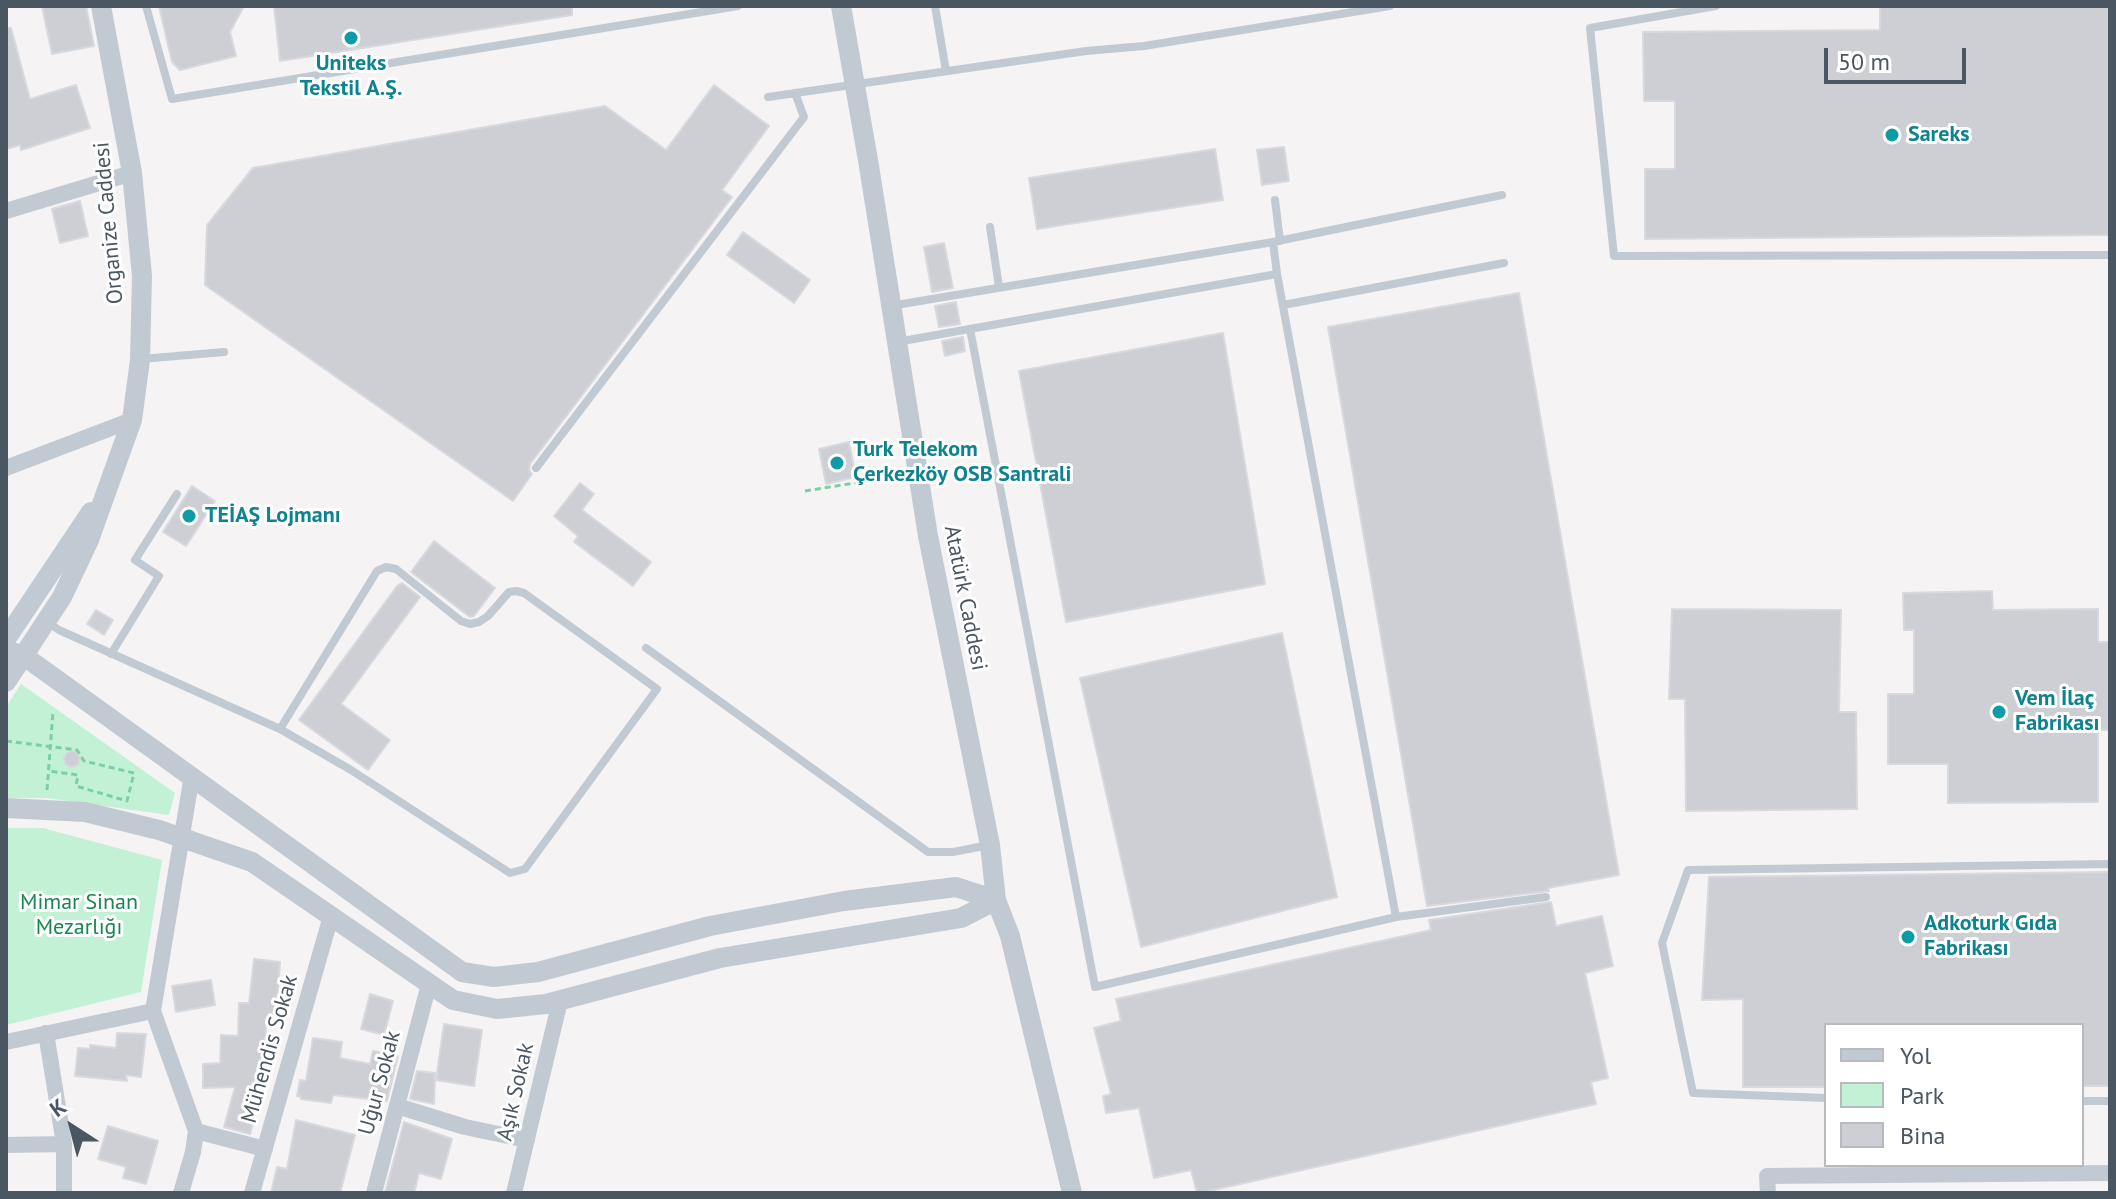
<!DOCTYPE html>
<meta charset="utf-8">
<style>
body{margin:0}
#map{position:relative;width:2116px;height:1199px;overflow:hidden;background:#f5f3f3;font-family:"PT Sans",sans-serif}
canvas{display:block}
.frame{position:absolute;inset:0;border:8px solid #4a5661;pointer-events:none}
.legend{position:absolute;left:1824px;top:1023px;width:260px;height:144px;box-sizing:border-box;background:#fff;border:2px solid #b7bbc0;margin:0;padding:10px 14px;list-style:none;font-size:24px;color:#4a5661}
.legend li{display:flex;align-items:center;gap:16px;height:40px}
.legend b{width:40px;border:2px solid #b7bbc0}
.north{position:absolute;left:32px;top:1087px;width:80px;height:80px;-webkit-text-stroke:6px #fff;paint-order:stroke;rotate:324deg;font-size:22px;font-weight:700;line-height:32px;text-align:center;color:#4a5661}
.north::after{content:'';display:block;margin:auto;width:28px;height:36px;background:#4a5661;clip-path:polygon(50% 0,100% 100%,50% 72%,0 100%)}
.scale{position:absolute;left:1824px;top:48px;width:142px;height:36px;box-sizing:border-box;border:4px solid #4a5661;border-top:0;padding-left:10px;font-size:24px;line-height:28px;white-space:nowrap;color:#4a5661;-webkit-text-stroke:6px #fff;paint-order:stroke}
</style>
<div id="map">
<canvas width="2116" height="1199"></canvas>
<div class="frame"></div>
<ul class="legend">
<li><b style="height:10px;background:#c1cad2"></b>Yol</li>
<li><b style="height:22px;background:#c3f1d5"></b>Park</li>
<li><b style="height:22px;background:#cdcfd5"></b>Bina</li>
</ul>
<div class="north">K</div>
<div class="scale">50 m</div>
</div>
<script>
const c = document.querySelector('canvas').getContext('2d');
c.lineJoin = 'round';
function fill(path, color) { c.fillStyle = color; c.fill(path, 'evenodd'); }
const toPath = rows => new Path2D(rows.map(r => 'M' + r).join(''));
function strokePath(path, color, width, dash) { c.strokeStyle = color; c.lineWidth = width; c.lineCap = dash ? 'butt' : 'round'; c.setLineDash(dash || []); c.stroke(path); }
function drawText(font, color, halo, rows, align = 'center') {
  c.font = font + ' "PT Sans",sans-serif'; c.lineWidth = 6; c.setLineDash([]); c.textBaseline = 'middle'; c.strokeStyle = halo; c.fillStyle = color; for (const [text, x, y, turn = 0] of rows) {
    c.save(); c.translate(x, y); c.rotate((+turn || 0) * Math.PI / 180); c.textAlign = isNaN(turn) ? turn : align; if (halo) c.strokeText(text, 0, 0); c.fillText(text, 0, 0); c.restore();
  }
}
fill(toPath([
 [21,684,175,793,169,815,47,798,6,798,6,707],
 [6,828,43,828,162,860,141,992,6,1025]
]), '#c3f1d5');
const building = toPath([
 [42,6,86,6,94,46,52,54,42,6],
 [159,6,244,6,230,32,236,56,180,70,172,62,159,6],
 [274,6,572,6,572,15,280,61,274,6],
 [1880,6,2110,6,2110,235,1645,239,1645,169,1675,169,1675,101,1644,101,1643,32,1880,30,1880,6],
 [6,28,11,28,30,99,76,85,90,128,21,150,20,145,6,149,6,28],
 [714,85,769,126,722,190,732,197,530,464,529,470,532,474,513,501,205,285,207,225,253,168,605,106,666,150,714,85],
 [1284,147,1289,181,1262,185,1257,150,1284,147],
 [1215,149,1223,200,1037,229,1029,178,1215,149],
 [80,201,88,236,60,243,52,209,80,201],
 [743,232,810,280,794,303,727,255,743,232],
 [944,243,953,288,932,292,924,247,944,243],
 [1519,293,1619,875,1548,888,1549,891,1427,906,1328,327,1519,293],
 [956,302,960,324,939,327,935,306,956,302],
 [1223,333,1265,584,1066,622,1019,371,1223,333],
 [963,337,965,351,945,356,942,341,963,337],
 [849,442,856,477,826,484,819,449,849,442],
 [580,483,594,494,582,510,651,562,633,586,574,542,578,536,554,516,580,483],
 [192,486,215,501,186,546,163,532,192,486],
 [434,541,495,588,474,616,470,617,411,572,434,541],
 [402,583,420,597,341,704,390,740,368,770,299,720,397,586,402,583],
 [1992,591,1993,610,2098,609,2098,642,2110,642,2110,730,2098,730,2098,802,1948,803,1948,764,1888,764,1888,694,1914,694,1914,630,1904,630,1903,593,1992,591],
 [1672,609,1841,610,1839,712,1856,712,1857,809,1686,811,1685,699,1669,699,1672,609],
 [96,610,113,620,104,635,87,624,96,610],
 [1282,633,1337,897,1141,947,1080,678,1282,633],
 '64 759a8 8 0 1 1 16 0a8 8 0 1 1-16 0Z',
 [2110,872,2110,1086,2082,1086,2082,1025,1826,1025,1826,1087,1743,1087,1743,999,1702,1000,1709,877,2110,872],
 [1551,902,1556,926,1602,916,1613,966,1585,973,1608,1078,1591,1082,1596,1104,1200,1193,1197,1193,1191,1170,1154,1178,1139,1108,1106,1113,1103,1096,1111,1094,1094,1028,1121,1021,1116,999,1431,930,1429,920,1551,902],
 [254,959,280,962,276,1026,266,1026,265,1062,261,1062,260,1097,250,1134,224,1127,235,1087,203,1088,203,1064,220,1063,221,1035,238,1036,239,1003,249,1003,254,959],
 [211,980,215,1005,176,1012,172,986,211,980],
 [370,994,393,1001,384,1035,361,1029,370,994],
 [444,1024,482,1030,474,1086,436,1080,444,1024],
 [117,1033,146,1034,141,1077,126,1075,127,1081,75,1076,78,1048,90,1049,90,1045,116,1048,117,1033],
 [313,1038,342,1042,340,1058,370,1064,373,1051,398,1056,387,1101,333,1095,331,1103,301,1099,301,1097,297,1096,300,1080,306,1081,313,1038],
 [417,1071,435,1073,434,1104,410,1099,417,1071],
 [296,1120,355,1135,340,1193,271,1193,277,1167,287,1169,296,1120],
 [404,1122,452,1139,441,1179,419,1173,414,1193,385,1193,404,1122],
 [108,1126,158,1141,146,1184,123,1178,126,1167,98,1159,108,1126]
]);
fill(building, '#cdcfd5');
strokePath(building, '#d7d9de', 2);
strokePath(toPath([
 [805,491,898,476],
 [6,741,77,750,84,761,134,773,127,801,76,786,78,775,49,771],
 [47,790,53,712]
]), '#7ad0a6', 3, [6, 4]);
strokePath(toPath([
 [146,6,172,99,738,6],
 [935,6,946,71],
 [1716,6,1590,28,1614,256,2110,255],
 [768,97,1086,51,1144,46,1390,6],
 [1275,200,1280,241],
 [990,227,999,287],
 [1273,242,1502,195],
 [1277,274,1396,917],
 [1283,305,1504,263],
 [890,306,1273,242,1277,274,897,342],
 [970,329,1095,987,1396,917,1546,897],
 [141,359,224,352],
 [536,468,804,117,795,93],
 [47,622,59,630,280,729,377,571,386,567,396,569,461,621,470,624,479,622,488,616,509,592,516,591,524,593,657,689,525,869,510,873,351,770,280,729],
 [646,648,928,852,953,852,989,845],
 [111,654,159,576,135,560,177,494],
 [1826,1098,1693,1093,1662,943,1688,870,2110,864],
 [2082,1101,2110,1101]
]), '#c1cad2', 8);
strokePath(toPath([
 [6,211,132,173],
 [6,468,132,420],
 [46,1033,64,1144,64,1193],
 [6,1042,153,1011],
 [397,1106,465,1127,527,1140],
 [196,1131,265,1149],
 [6,1145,64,1144],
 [181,1193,193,1152,196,1131,153,1011,192,775],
 [252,1193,331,916],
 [374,1193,429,984],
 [514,1193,560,1001],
 [1768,1193,1767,1176,2110,1173]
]), '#c1cad2', 16);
strokePath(toPath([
 [841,6,868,160,928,536,990,845,996,900,1010,936,1072,1193],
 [6,639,91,512],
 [6,650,24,656,462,972,494,977,538,972,710,926,844,901,956,887,996,900],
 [6,682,62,597,89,540,132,420,140,360,142,276,132,173,101,6],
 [6,808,85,812,159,830,252,862,453,1000,497,1009,546,1004,720,958,961,918,996,900]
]), '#c1cad2', 20);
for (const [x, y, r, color] of [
 [351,38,8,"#0f9aa8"],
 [1892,135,8,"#0f9aa8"],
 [837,463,8,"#0f9aa8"],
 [189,516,8,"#0f9aa8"],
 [1999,712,8,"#0f9aa8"],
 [1908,937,8,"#0f9aa8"]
]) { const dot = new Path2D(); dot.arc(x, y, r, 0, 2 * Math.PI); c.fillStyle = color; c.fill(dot); strokePath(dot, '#fff', 3); }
drawText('bold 22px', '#0d838f', '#fff', [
 ["Uniteks",351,64,"center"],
 ["Tekstil A.Ş.",351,89,"center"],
 ["Sareks",1908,135],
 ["Turk Telekom",853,450],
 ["Çerkezköy OSB Santrali",853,475],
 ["TEİAŞ Lojmanı",205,516],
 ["Vem İlaç",2015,699],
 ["Fabrikası",2015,724],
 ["Adkoturk Gıda",1924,924],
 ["Fabrikası",1924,949]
], 'left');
drawText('22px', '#4a5661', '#fff', [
 ["Organize Caddesi",109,223,-95],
 ["Atatürk Caddesi",965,598,79],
 ["Mühendis Sokak",270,1049,-74],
 ["Uğur Sokak",380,1083,-75],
 ["Aşık Sokak",516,1092,-77]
]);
drawText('22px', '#17864f', '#fff', [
 ["Mimar Sinan",79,903],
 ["Mezarlığı",79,928]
]);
</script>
